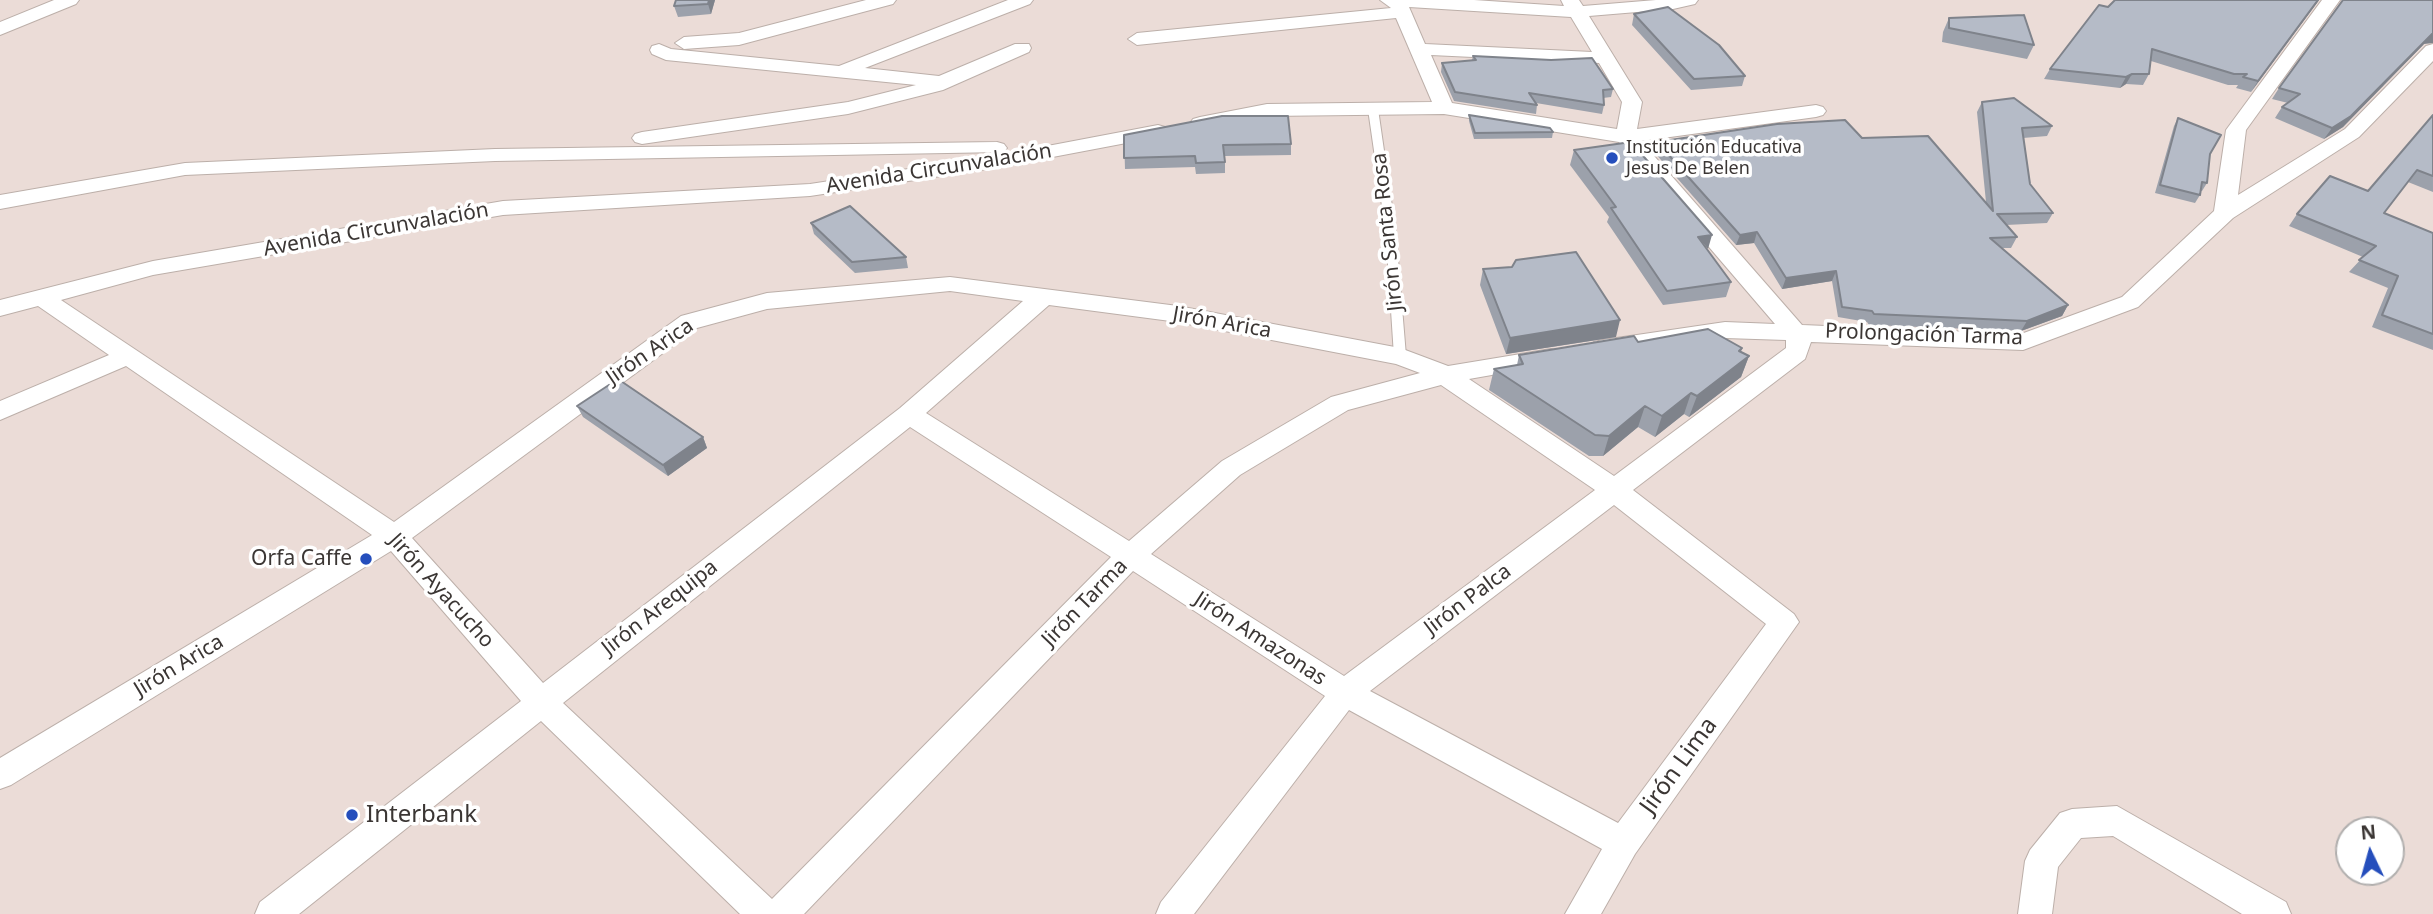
<!DOCTYPE html>
<meta charset="utf-8">
<style>
body{margin:0}
#map{position:relative;width:2433px;height:914px;overflow:hidden;background:#ebdcd7;font-family:"Noto Sans",sans-serif}
canvas{display:block}
.north{position:absolute;left:2335px;top:816px;width:70px;height:70px;box-sizing:border-box;background:#fff;border:2px solid #b1afae;border-radius:50%;rotate:355deg;font-size:19px;font-weight:700;line-height:28px;text-align:center;color:#3b3634}
.north::after{content:'';display:block;margin:auto;width:24px;height:32px;background:#254ebc;clip-path:polygon(50% 0,100% 100%,50% 72%,0 100%)}
</style>
<div id="map">
<canvas width="2433" height="914"></canvas>
<div class="north">N</div>
</div>
<script>
const c = document.querySelector('canvas').getContext('2d');
c.lineJoin = 'round';
const toPath = rows => new Path2D(rows.map(r => 'M' + r).join(''));
function strokePath(path, color, width, dash) { c.strokeStyle = color; c.lineWidth = width; c.lineCap = dash ? 'butt' : 'round'; c.setLineDash(dash || []); c.stroke(path); }
function fill(path, color) { c.fillStyle = color; c.fill(path, 'evenodd'); }
function drawText(font, color, halo, rows, align = 'center') {
  c.font = font + ' "Noto Sans",sans-serif'; c.lineWidth = 7; c.setLineDash([]); c.textBaseline = 'middle'; c.strokeStyle = halo; c.fillStyle = color; for (const [text, x, y, turn = 0] of rows) {
    c.save(); c.translate(x, y); c.rotate((+turn || 0) * Math.PI / 180); c.textAlign = isNaN(turn) ? turn : align; if (halo) c.strokeText(text, 0, 0); c.fillText(text, 0, 0); c.restore();
  }
}
const lane = toPath([
 [1373,106,1378,109,1396,234,1406,356,1400,360,1394,356,1386,234,1368,109,1373,106]
]);
const street = toPath([
 [54,0,79,0,76,4,0,35,0,22,54,0],
 [866,0,896,0,893,4,739,45,684,49,675,43,684,37,739,33,866,0],
 [1008,0,1033,0,1030,4,865,68,939,76,1015,44,1029,44,1031,48,1029,52,943,90,848,114,642,144,635,142,632,138,635,134,642,132,848,102,916,85,666,60,652,54,650,50,652,46,659,44,671,49,839,66,1008,0],
 [1380,0,1474,0,1564,6,1561,0,1579,0,1583,6,1656,0,1698,0,1695,4,1673,9,1589,16,1642,102,1637,129,1816,105,1823,107,1826,111,1823,115,1816,117,1641,141,1802,325,2021,334,2122,297,2214,211,2226,130,2322,0,2340,0,2246,130,2238,195,2345,129,2426,46,2433,44,2433,61,2359,137,2233,218,2138,307,2023,350,1811,342,1805,359,1633,490,1794,614,1799,622,1635,854,1601,914,1565,914,1602,849,1349,710,1194,914,1156,914,1161,902,1325,696,1133,571,804,914,740,914,541,721,299,914,255,914,260,902,521,701,391,551,11,785,0,789,0,758,372,535,126,366,0,420,0,401,109,355,38,306,0,316,0,300,153,261,503,201,810,184,1000,155,1158,125,1165,127,1168,131,1165,135,1158,137,1000,167,810,196,503,215,153,275,61,300,394,522,681,316,767,293,950,277,1178,306,1400,348,1448,366,1551,349,1560,351,1563,357,1560,363,1469,379,1614,476,1786,348,1786,340,1725,338,1603,356,1594,354,1591,348,1594,342,1603,340,1725,322,1775,324,1619,142,1444,114,1267,116,1200,129,1193,127,1190,123,1193,119,1200,117,1267,104,1432,102,1396,18,1137,45,1128,39,1137,33,1391,8,1380,0],
 [1409,7,1571,17,1592,52,1425,44,1409,7],
 [1431,55,1599,63,1622,102,1617,129,1452,103,1431,55],
 [950,291,1023,301,900,408,543,683,412,538,697,328,767,309,950,291],
 [1049,305,1178,322,1396,364,1420,373,1331,397,1222,461,1129,541,926,413,1049,305],
 [1441,385,1595,490,1344,676,1151,554,1240,475,1348,410,1441,385],
 [910,427,1111,557,772,899,563,703,910,427],
 [1614,505,1766,624,1618,823,1370,691,1614,505],
 [997,142,1004,144,1007,148,1004,152,495,161,185,175,0,209,0,195,185,163,495,149,997,142],
 [2117,806,2286,902,2291,914,2242,914,2113,836,2081,838,2058,867,2052,914,2018,914,2025,861,2030,850,2060,813,2072,809,2117,806]
]);
strokePath(lane, '#bcafa9', 2);
strokePath(street, '#bcafa9', 2);
fill(lane, '#fff');
fill(street, '#fff');
fill(toPath([
 [715,0,711,14,678,17,674,6],
 [2319,0,2251,92,2236,88,2238,85,2228,85,2151,61,2149,74,2143,85,2126,84,2120,88,2044,79,2050,69,2108,7],
 [1634,14,1745,76,1742,86,1691,90,1632,25],
 [1949,18,2034,45,2027,59,1942,42,1943,32],
 [2424,44,2343,127,2324,139,2275,118,2282,107,2288,103,2272,99,2279,88],
 [1473,56,1613,89,1611,97,1603,98,1604,105,1602,114,1536,103,1537,105,1536,114,1454,101,1441,72,1442,63,1472,60],
 [1982,102,2052,126,2047,136,2023,138,2030,184,2053,213,2047,223,2006,225,2017,237,2011,248,2002,248,2068,305,2062,316,2021,331,1869,325,1867,322,1838,317,1832,281,1782,289,1754,243,1736,245,1654,152,1657,142,1862,138,1986,202,1977,112],
 [1469,115,1553,132,1552,138,1474,139,1469,121],
 [2433,115,2433,192,2408,182,2384,213,2433,233,2433,350,2372,327,2388,288,2349,272,2363,257,2289,226,2297,214,2368,191],
 [2178,118,2210,154,2207,183,2202,191,2201,191,2200,195,2195,203,2155,193,2174,126],
 [1124,135,1291,144,1291,155,1225,156,1225,173,1196,174,1195,167,1125,169],
 [1574,150,1707,249,1731,282,1726,297,1663,305,1607,222,1609,217,1570,165],
 [811,223,906,257,908,268,855,273,814,234],
 [1483,269,1616,337,1506,354,1480,285],
 [1638,342,1742,348,1741,352,1749,356,1741,377,1689,417,1684,414,1655,437,1638,427,1603,456,1589,456,1489,390,1494,369,1517,365,1519,355],
 [577,406,703,437,707,448,668,476,583,417]
]), '#9ca1ab');
fill(toPath([
 [709,0,715,0,711,14,708,4],
 [2318,0,2319,0,2251,92,2258,81],
 [2433,33,2433,43,2424,44,2343,127,2324,139,2332,128],
 [2132,74,2126,84,2120,88,2126,77],
 [1757,232,1754,243,1736,245,1740,235],
 [1712,235,1708,249,1698,237],
 [1836,271,1832,281,1782,289,1786,278],
 [2068,305,2062,316,2021,331,2027,321],
 [1620,320,1616,337,1506,354,1510,338],
 [1742,348,1735,367,1749,356,1741,377,1689,417,1697,396],
 [1691,393,1684,414,1655,437,1662,416],
 [1645,406,1638,427,1603,456,1609,436],
 [703,437,707,448,668,476,663,465]
]), '#7f838b');
const building = toPath([
 [676,0,709,0,708,4,674,6,676,0],
 [2115,0,2318,0,2258,81,2243,77,2247,74,2234,74,2152,49,2149,74,2132,74,2126,77,2050,69,2099,5,2108,7,2115,0],
 [2343,0,2433,0,2433,33,2351,116,2332,128,2282,107,2300,94,2279,88,2343,0],
 [1668,7,1719,45,1745,76,1694,79,1634,14,1668,7],
 [2024,15,2034,45,1949,28,1949,18,2024,15],
 [1473,56,1551,60,1592,58,1613,89,1603,90,1604,105,1529,93,1537,105,1455,92,1442,63,1476,60,1473,56],
 [2014,98,2052,126,2022,128,2030,184,2053,213,1997,214,2017,237,1990,238,2068,305,2027,321,1874,314,1872,311,1842,307,1836,271,1786,278,1757,232,1740,235,1657,142,1777,124,1845,120,1862,138,1928,136,1993,211,1982,102,2014,98],
 [1469,115,1550,128,1553,132,1475,133,1469,115],
 [2433,115,2433,176,2417,170,2384,213,2433,233,2433,334,2382,315,2398,276,2359,260,2376,246,2297,214,2330,176,2368,191,2433,115],
 [1222,116,1288,116,1291,144,1223,145,1225,162,1196,163,1195,156,1124,158,1124,135,1222,116],
 [2178,118,2221,135,2210,154,2207,183,2202,182,2200,195,2160,185,2178,118],
 [1631,142,1712,235,1698,237,1731,282,1667,291,1611,208,1616,207,1574,150,1631,142],
 [850,206,906,257,852,262,811,223,850,206],
 [1576,252,1620,320,1510,338,1483,269,1512,267,1516,260,1576,252],
 [1708,329,1742,348,1739,351,1749,356,1697,396,1691,393,1662,416,1645,406,1609,436,1595,435,1494,369,1523,364,1519,355,1634,336,1638,342,1708,329],
 [618,379,703,437,663,465,577,406,618,379]
]);
fill(building, '#b5bbc7');
strokePath(building, '#7f838b', 2);
for (const [x, y, r, color] of [
 [1612,158,7,"#254ebc"],
 [366,559,7,"#254ebc"],
 [352,815,7,"#254ebc"]
]) { const dot = new Path2D(); dot.arc(x, y, r, 0, 2 * Math.PI); c.fillStyle = color; c.fill(dot); strokePath(dot, '#fff', 2.5); }
drawText('18px', '#3b3634', '#fff', [
 ["Institución Educativa",1626,148],
 ["Jesus De Belen",1626,169]
], 'left');
drawText('21px', '#3b3634', '#fff', [
 ["Avenida Circunvalación",939,169,-9],
 ["Avenida Circunvalación",376,230,-10],
 ["Jirón Santa Rosa",1388,232,-96],
 ["Jirón Arica",1222,323,10],
 ["Prolongación Tarma",1924,335,2],
 ["Jirón Arica",650,352,-34],
 ["Jirón Ayacucho",441,591,48],
 ["Jirón Palca",1468,600,-37],
 ["Jirón Tarma",1085,603,-46],
 ["Jirón Arequipa",660,608,-38],
 ["Jirón Amazonas",1260,639,33],
 ["Jirón Arica",179,666,-31]
]);
drawText('21px', '#3b3634', '#fff', [
 ["Orfa Caffe",352,559]
], 'right');
drawText('24px', '#3b3634', '#fff', [
 ["Jirón Lima",1679,766,-54]
]);
drawText('24px', '#3b3634', '#fff', [
 ["Interbank",366,815]
], 'left');
</script>
